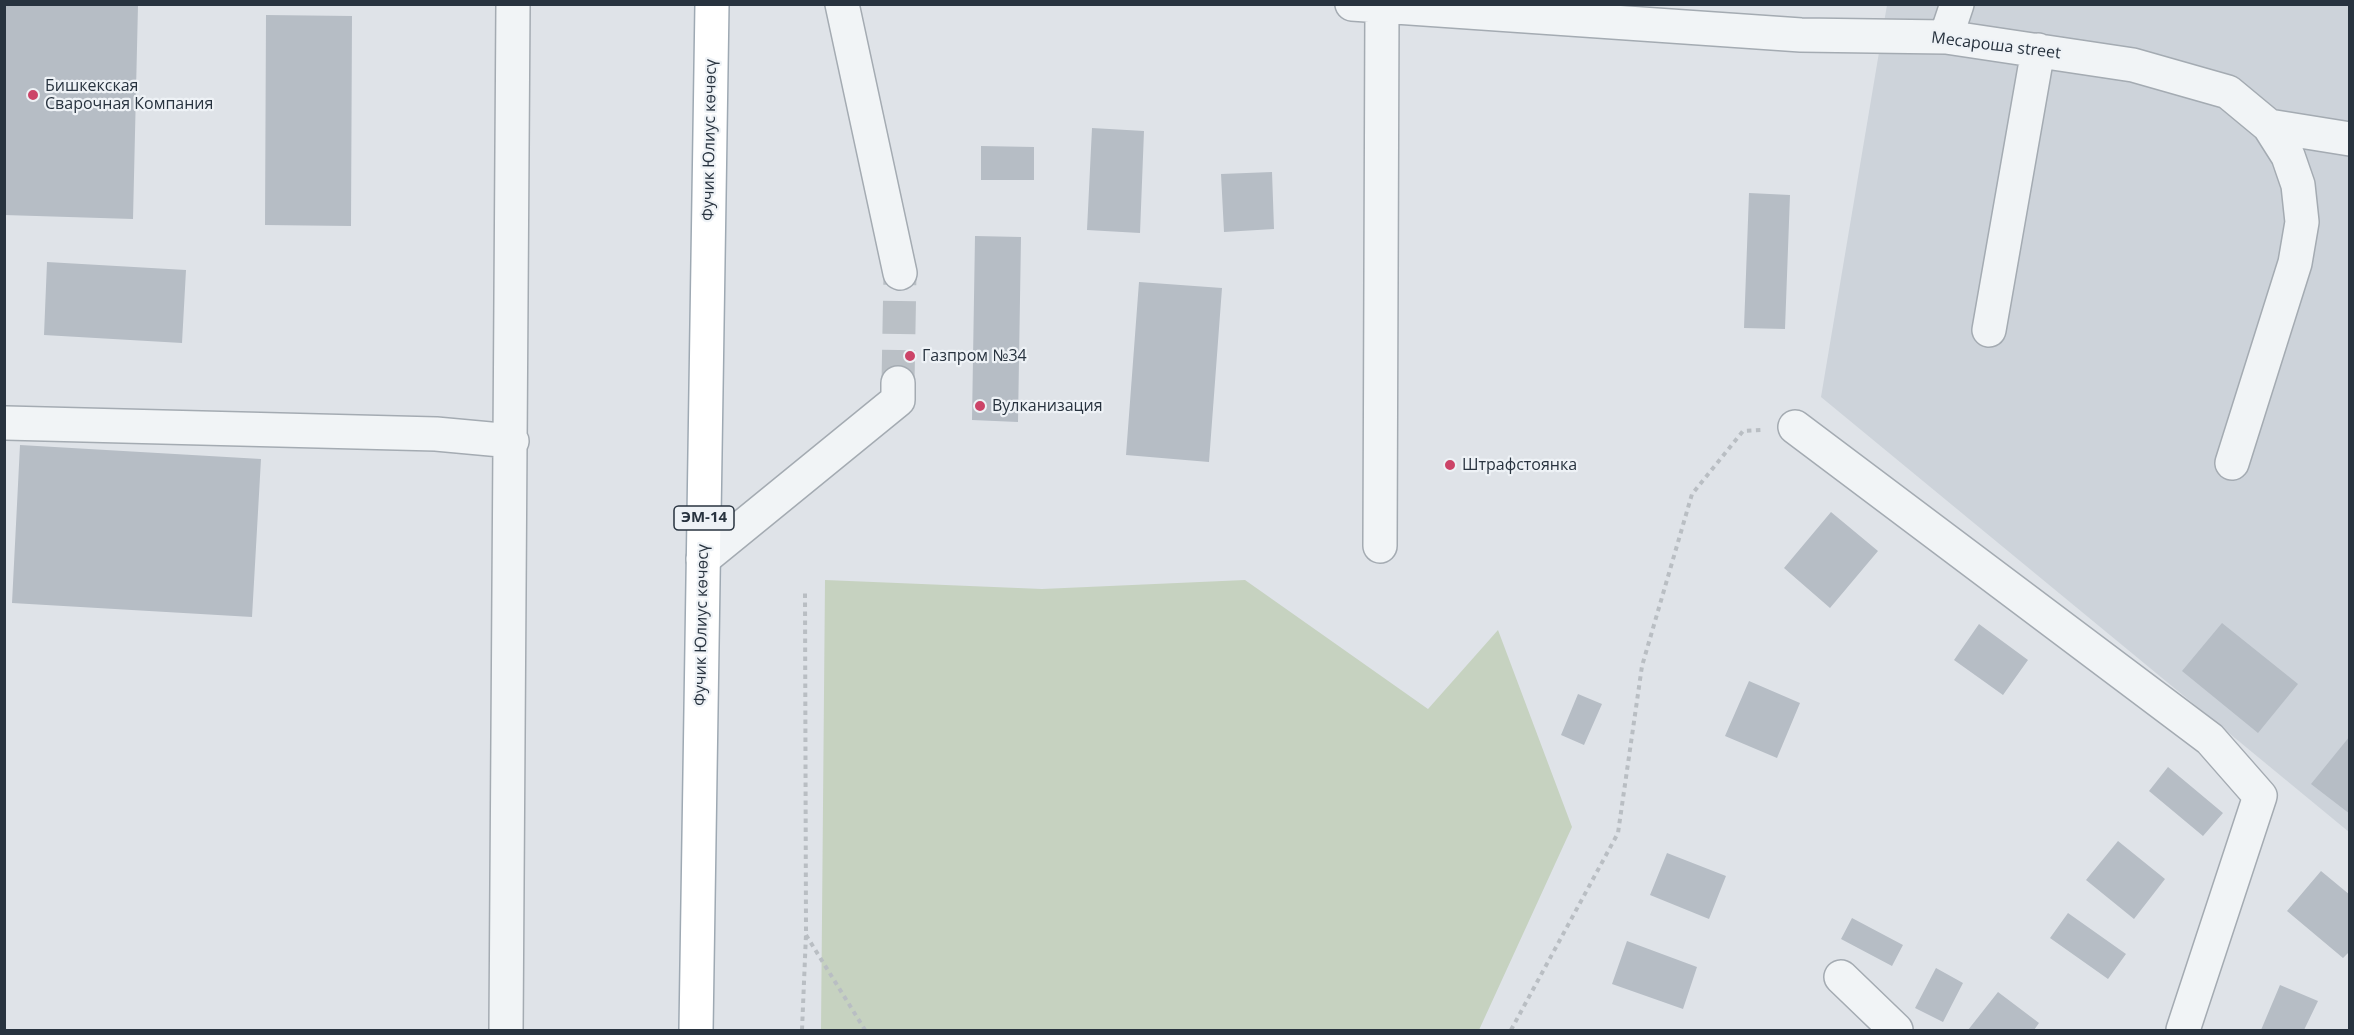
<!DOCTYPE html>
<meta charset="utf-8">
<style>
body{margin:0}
#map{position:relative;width:2354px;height:1035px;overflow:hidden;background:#dfe3e8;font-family:"Open Sans",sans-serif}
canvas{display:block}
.frame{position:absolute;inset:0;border:6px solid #28333f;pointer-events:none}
</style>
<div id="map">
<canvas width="2354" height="1035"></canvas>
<div class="frame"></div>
</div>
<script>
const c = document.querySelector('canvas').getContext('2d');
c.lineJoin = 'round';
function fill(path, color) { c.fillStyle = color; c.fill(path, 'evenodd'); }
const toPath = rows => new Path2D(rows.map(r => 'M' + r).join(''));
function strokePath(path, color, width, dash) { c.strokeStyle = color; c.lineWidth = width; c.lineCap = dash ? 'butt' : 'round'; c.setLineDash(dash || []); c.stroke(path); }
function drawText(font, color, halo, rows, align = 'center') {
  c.font = font + ' "Open Sans",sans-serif'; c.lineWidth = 4.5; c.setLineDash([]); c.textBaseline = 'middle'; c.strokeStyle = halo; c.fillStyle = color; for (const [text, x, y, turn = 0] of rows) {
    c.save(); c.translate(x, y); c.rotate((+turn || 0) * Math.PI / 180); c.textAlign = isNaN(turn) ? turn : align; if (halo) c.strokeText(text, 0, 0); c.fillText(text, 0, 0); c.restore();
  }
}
fill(toPath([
 [1887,5,2349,5,2349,832,1821,397]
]), '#cdd3da');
fill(toPath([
 [825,580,1042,589,1245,580,1428,709,1498,630,1572,827,1479,1030,821,1030]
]), '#c6d2c0');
fill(toPath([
 [4,4,138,5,133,219,4,215],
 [266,15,352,16,351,226,265,225],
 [1092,128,1144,131,1140,233,1087,230],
 [981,146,1034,147,1034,180,981,180],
 [1272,172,1274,229,1224,232,1221,174],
 [1749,193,1790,195,1785,329,1744,328],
 [975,236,1021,237,1018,422,972,420],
 [47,262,186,270,182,343,44,335],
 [1139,282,1222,288,1209,462,1126,455],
 [20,445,261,459,252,617,12,603],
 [1831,512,1878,551,1830,608,1784,568],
 [2222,623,2298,684,2258,733,2182,671],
 [1979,624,2028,660,2003,695,1954,660],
 [1749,681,1800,703,1777,758,1725,736],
 [1578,694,1602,704,1584,745,1561,735],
 [2350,736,2350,814,2311,784],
 [2168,767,2223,813,2203,836,2149,791],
 [2118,841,2165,879,2134,919,2086,880],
 [1667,853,1726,876,1709,919,1650,895],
 [2321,871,2350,895,2350,951,2343,958,2287,911],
 [2068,913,2126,954,2108,979,2050,938],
 [1852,918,1903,945,1892,966,1841,939],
 [1627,941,1697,967,1683,1009,1612,984],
 [1936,968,1963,983,1943,1022,1915,1008],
 [2280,985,2318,1001,2304,1030,2261,1030],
 [1998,992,2039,1023,2034,1030,1968,1030]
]), '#b6bdc5');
strokePath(toPath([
 [898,383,900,273]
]), '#bac0c6', 33, [33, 16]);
const minor = toPath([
 [842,4,900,273],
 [1352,4,1801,35,1946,37,2133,65,2228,92,2269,126,2288,156,2298,185,2302,222,2295,263,2232,463],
 [1946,37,1957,4],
 [2269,126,2350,139],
 [1989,330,2038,50],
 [6,423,436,434,512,441],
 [1795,427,2210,739,2260,796,2183,1030],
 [1380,546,1382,7],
 [703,559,898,400,898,383],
 [1841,977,1896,1030],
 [506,1030,513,4]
]);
const major = toPath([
 [696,1030,712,4]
]);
strokePath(minor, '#a4abb2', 36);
strokePath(major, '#9ea9b3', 36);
strokePath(toPath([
 [806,935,865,1030],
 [802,1030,806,934,805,592],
 [1511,1030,1618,833,1642,666,1692,494,1743,431,1761,430]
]), '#b9bec3', 4, [4.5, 4.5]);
strokePath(minor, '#f1f4f6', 33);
strokePath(major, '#fff', 33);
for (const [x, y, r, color] of [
 [33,95,6,"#cc4468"],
 [910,356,6,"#cc4468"],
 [980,406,6,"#cc4468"],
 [1450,465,6,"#cc4468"]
]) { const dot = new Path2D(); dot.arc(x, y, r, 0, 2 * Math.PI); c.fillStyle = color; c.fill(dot); strokePath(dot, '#eef2f6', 2); }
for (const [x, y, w] of [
 [704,518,60]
]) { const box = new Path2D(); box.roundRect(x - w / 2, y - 12, w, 24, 4.5); c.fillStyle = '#eef2f6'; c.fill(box); strokePath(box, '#28333f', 1.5); }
drawText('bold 15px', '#28333f', null, [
 ["ЭМ-14",704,518]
]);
drawText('16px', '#28333f', '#eef2f6', [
 ["Месароша street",1996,46,7],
 ["Фучик Юлиус көчөсү",710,140,-89],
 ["Фучик Юлиус көчөсү",702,625,-89]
]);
drawText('16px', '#28333f', '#eef2f6', [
 ["Бишкекская",45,86],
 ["Сварочная Компания",45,104],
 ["Газпром №34",922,356],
 ["Вулканизация",992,406],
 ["Штрафстоянка",1462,465]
], 'left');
</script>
